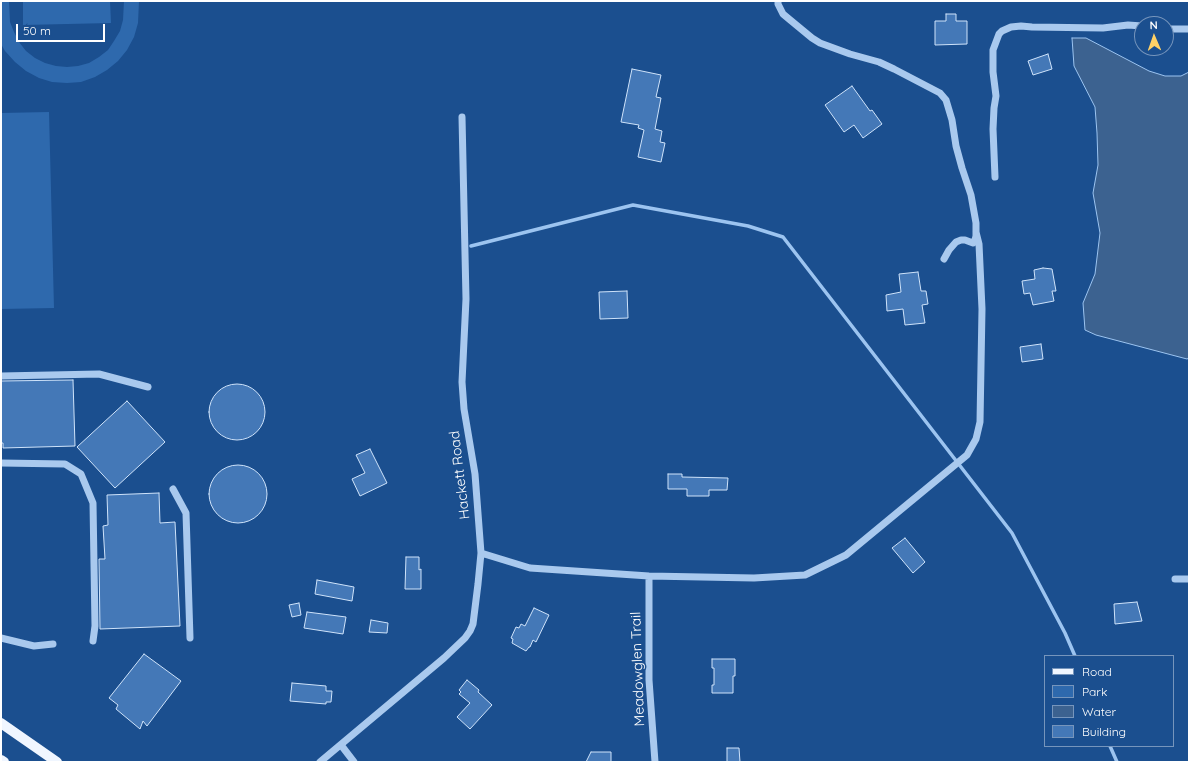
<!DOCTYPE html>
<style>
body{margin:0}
#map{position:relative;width:1190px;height:763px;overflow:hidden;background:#1b4f8f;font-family:Quicksand,sans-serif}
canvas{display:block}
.frame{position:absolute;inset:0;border:2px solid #fff;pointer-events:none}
.legend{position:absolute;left:1044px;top:655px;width:130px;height:92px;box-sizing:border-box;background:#1b4f8f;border:1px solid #7695bc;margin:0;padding:5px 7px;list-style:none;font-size:12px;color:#fff}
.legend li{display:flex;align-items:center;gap:8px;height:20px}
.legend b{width:20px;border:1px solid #7695bc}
.north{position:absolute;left:1134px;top:16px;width:40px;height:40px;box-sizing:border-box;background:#1b4f8f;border:1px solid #7695bc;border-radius:50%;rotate:358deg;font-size:11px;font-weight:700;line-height:16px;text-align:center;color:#fff}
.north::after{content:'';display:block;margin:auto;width:14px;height:18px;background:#ffd166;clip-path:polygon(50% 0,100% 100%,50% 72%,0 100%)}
.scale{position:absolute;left:16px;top:24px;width:89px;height:18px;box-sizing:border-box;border:2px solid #fff;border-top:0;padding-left:5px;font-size:12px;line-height:14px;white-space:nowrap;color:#fff;-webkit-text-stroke:3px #1b4f8f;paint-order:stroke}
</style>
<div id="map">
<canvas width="1190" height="763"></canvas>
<div class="frame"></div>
<ul class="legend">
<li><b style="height:5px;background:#f0f6ff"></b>Road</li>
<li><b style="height:11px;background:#2e69ad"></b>Park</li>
<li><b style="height:11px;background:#3c6290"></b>Water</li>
<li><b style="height:11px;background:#4478b7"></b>Building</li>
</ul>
<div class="north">N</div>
<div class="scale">50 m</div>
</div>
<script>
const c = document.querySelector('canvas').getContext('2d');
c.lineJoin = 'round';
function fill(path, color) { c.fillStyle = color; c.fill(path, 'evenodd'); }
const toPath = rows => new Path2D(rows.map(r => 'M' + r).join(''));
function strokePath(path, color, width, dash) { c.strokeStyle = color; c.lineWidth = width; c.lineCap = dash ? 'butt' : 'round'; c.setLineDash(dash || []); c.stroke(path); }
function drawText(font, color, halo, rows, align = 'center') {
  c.font = font + ' Quicksand,sans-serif'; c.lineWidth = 3; c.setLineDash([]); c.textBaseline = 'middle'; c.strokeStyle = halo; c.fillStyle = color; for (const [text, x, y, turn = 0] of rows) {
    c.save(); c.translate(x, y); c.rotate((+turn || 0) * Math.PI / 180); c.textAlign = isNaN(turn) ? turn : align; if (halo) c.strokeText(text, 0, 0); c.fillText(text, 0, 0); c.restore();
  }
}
fill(toPath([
 [1,1,9,1,10,22,14,32,19,42,26,51,35,58,45,63,56,66,67,67,78,66,89,63,99,57,108,50,114,41,120,31,123,20,124,1,139,1,138,23,134,37,127,50,118,61,107,70,95,77,81,82,67,83,52,82,39,78,26,71,15,62,5,51,1,44],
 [23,1,110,1,111,23,23,25],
 [49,112,54,308,1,309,1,113]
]), '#2e69ad');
const water = toPath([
 [1072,38,1086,38,1149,71,1165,76,1181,76,1189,72,1189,358,1187,359,1096,335,1085,330,1083,303,1095,274,1100,233,1093,193,1098,165,1097,133,1095,107,1074,66,1072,38]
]);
fill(water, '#3c6290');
strokePath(water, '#9cc4f0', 1);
strokePath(toPath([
 [471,246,633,205,748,226,783,237,1012,533,1065,633,1075,656],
 [1110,746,1117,762]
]), '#9cc4f0', 3.5);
const building = toPath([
 [946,14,956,14,956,21,967,21,967,44,935,45,935,21,946,21,946,14],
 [1048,54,1052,69,1033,75,1028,61,1048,54],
 [632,69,661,75,656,97,661,98,655,129,662,131,660,142,665,143,661,162,638,157,644,130,638,128,639,125,621,122,632,69],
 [852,86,870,111,872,110,882,124,863,138,854,125,844,132,825,105,852,86],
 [1043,268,1052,269,1056,291,1052,291,1054,301,1033,305,1030,293,1024,294,1022,281,1035,279,1034,270,1043,268],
 [918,272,921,291,926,291,928,304,922,305,925,323,905,325,903,309,887,311,886,295,901,292,899,274,918,272],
 [627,291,628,318,600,319,599,292,627,291],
 [1041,344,1043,359,1022,362,1020,347,1041,344],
 [73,380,75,446,3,448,3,443,1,443,1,381,73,380],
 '209 412a28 28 0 1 1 56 0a28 28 0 1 1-56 0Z',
 [127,401,165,442,115,488,77,447,127,401],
 [370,449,387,483,360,496,352,479,365,473,356,455,370,449],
 '209 494a29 29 0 1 1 58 0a29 29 0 1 1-58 0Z',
 [668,474,682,474,682,477,728,478,727,490,709,490,709,496,687,496,687,489,668,489,668,474],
 [159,493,160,523,175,522,180,626,100,629,99,559,105,559,103,526,108,525,107,495,159,493],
 [905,538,925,562,913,573,892,548,905,538],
 [406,557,419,557,419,570,421,569,421,589,405,589,406,557],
 [317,580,354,587,352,601,315,594,317,580],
 [1137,602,1142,621,1115,624,1114,604,1137,602],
 [299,603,301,615,292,617,289,605,299,603],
 [534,608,549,615,536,642,533,640,530,647,529,647,526,651,512,643,513,639,511,638,516,627,519,628,521,624,525,626,534,608],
 [307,612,346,617,343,634,304,628,307,612],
 [371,620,388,623,387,633,369,632,371,620],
 [144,654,181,681,147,726,143,721,140,729,116,709,118,705,109,698,144,654],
 [712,659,735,659,735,676,733,676,733,693,712,693,712,685,714,685,714,668,712,668,712,659],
 [467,680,479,690,478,692,492,705,470,729,457,717,470,703,459,694,461,692,459,690,467,680],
 [292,683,326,686,326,691,332,691,331,702,326,702,326,704,290,701,292,683],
 [727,748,739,748,740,762,727,762,727,748],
 [591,752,611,752,611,762,586,762,591,752]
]);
fill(building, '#4478b7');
strokePath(building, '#cfe3fa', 1);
strokePath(toPath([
 [778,1,778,4,783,14,789,19,812,38,820,43,850,54,879,62,894,69,940,93,946,100,952,120,956,146,962,168,971,195,976,223,976,236,975,240,973,243,965,240,961,240,956,242,949,250,944,259],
 [1166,29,1189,29],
 [995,177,993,129,994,108,996,96,993,72,993,50,999,34,1002,31,1011,27,1021,26,1032,27,1103,28,1128,25,1142,26],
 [1,376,99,374,148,387],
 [1,463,65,464,81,474,93,503,95,626,93,641],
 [173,489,186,513,190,638],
 [481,553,530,568,649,576,754,578,805,575,846,555,967,455,976,439,980,422,982,309,979,244,976,232],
 [649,576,649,680,655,762],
 [1175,579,1189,579],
 [1,638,34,646,53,644],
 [341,745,354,762],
 [320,762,444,658,465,638,470,631,473,624,478,584,481,553,475,474,464,409,462,382,466,299,462,117]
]), '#a9c9ee', 7);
strokePath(toPath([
 [1,723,57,762],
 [1,760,4,762]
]), '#f0f6ff', 10);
drawText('14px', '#fff', '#1b4f8f', [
 ["Hackett Road",460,475,-97],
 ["Meadowglen Trail",638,669,-92]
]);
</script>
